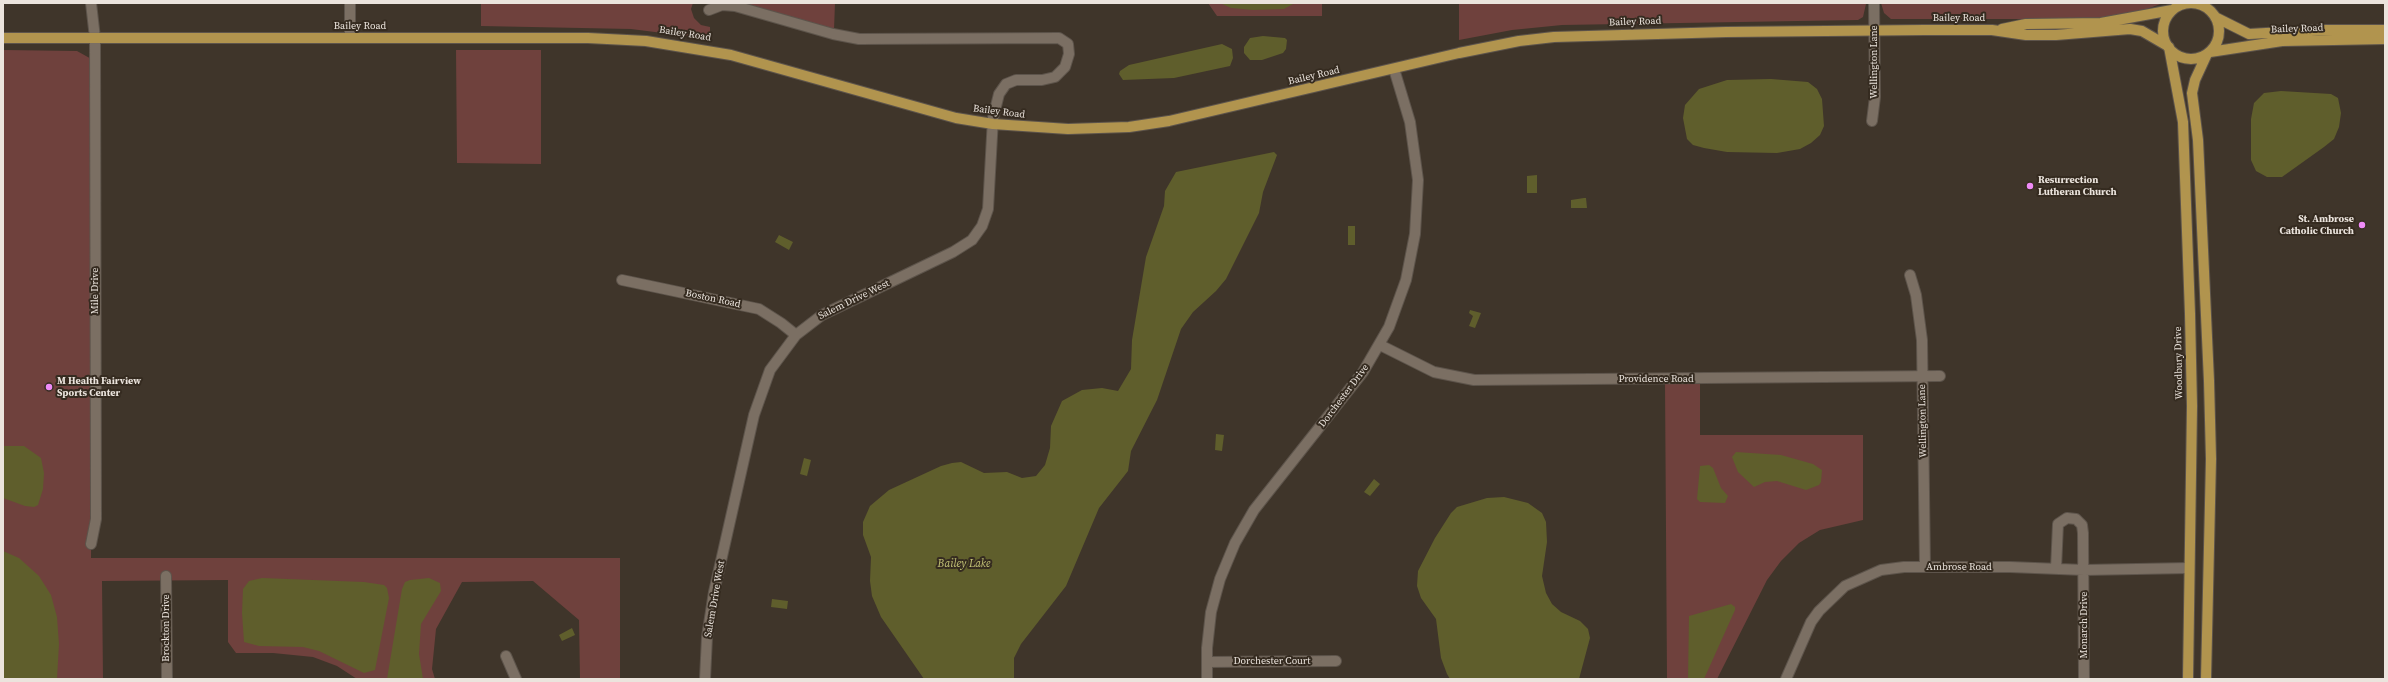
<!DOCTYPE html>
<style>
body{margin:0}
#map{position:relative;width:2388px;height:682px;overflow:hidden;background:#3f352a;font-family:"Source Serif 4",serif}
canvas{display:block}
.frame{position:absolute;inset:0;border:4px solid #ebe4dd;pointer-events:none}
</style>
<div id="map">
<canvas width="2388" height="682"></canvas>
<div class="frame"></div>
</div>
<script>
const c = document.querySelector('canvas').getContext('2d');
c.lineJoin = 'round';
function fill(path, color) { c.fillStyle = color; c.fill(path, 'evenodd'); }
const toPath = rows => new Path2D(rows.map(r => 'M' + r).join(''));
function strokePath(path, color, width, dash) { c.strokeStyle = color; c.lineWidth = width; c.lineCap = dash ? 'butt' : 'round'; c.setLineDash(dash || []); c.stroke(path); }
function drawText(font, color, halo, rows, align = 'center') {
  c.font = font + ' "Source Serif 4",serif'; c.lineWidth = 4; c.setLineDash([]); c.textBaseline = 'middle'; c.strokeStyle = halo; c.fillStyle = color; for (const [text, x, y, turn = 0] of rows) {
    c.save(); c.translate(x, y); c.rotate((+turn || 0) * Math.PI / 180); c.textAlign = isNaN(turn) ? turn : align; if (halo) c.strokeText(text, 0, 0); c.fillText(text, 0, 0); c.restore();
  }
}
fill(toPath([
 [481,3,693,3,691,9,694,18,701,25,710,27,710,39,631,29,481,26],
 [744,3,835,3,834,30,827,28],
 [1208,3,1322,3,1322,16,1217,16],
 [1459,3,1866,3,1866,4,1863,17,1858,20,1562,25,1512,30,1459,40],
 [1881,3,2163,3,2139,12,2106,19,1891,19,1884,13],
 [3,50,77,51,95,61,91,558,620,558,620,679,580,679,579,620,533,581,462,582,436,629,432,669,435,679,357,679,337,666,313,657,273,653,236,653,228,642,228,580,102,581,103,679,3,679],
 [456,50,541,50,541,164,457,163],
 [1665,384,1700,384,1700,435,1863,435,1863,520,1820,530,1799,543,1781,561,1767,580,1717,679,1667,679]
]), '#6f413d');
fill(toPath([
 [1220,3,1295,3,1284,9,1253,10,1231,8],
 [1263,36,1285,38,1287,40,1286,49,1283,53,1262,60,1250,60,1244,53,1244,47,1250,38],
 [1222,44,1232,49,1233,58,1230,66,1174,78,1123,80,1119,74,1120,71,1129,65],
 [1771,79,1808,82,1817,89,1822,99,1824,126,1820,135,1811,143,1800,149,1777,153,1727,152,1704,148,1693,145,1687,139,1683,118,1685,105,1699,89,1727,80],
 [2281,91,2331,94,2338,98,2341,113,2339,127,2334,139,2324,147,2282,177,2267,177,2256,171,2251,160,2251,119,2254,103,2264,93],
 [1274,152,1277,155,1263,192,1259,213,1226,279,1216,291,1193,312,1181,329,1157,400,1131,451,1128,471,1099,508,1066,586,1021,644,1014,658,1014,679,924,679,881,617,872,596,870,581,871,557,863,535,863,522,870,506,889,490,941,466,952,463,961,462,984,473,1007,472,1022,478,1036,476,1045,465,1050,448,1051,426,1062,401,1082,390,1102,388,1118,391,1131,369,1132,340,1146,257,1164,206,1165,191,1176,172],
 [1537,175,1537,193,1527,193,1527,176],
 [1584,198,1586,198,1587,208,1571,208,1571,200],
 [1348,226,1355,226,1355,245,1348,245],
 [779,235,793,242,789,250,775,242],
 [1470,310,1481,313,1475,328,1469,326,1473,316,1469,313],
 [1216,434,1224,435,1222,451,1215,450],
 [3,446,24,446,41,458,44,473,43,489,38,505,34,507,25,506,3,498],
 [1736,452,1781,455,1813,464,1822,470,1821,482,1819,485,1806,490,1777,481,1765,482,1754,487,1738,472,1732,457],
 [804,458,811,460,807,476,800,474],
 [1709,465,1713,468,1721,488,1728,496,1725,503,1700,502,1697,499,1700,466],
 [1374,479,1380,484,1370,496,1364,492],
 [1504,497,1528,503,1542,513,1546,522,1547,542,1542,576,1546,593,1552,604,1561,612,1580,621,1588,629,1590,638,1579,679,1450,679,1447,674,1441,658,1436,619,1421,598,1417,586,1418,571,1435,538,1451,513,1457,507,1487,498],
 [3,551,19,558,39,576,51,595,57,617,59,644,57,679,3,679],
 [262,578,364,582,384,585,387,588,389,598,375,670,364,673,319,651,303,647,259,646,244,642,242,613,243,589,249,581],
 [429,578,440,583,441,591,421,624,419,654,423,679,387,679,402,589,405,582,410,580],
 [772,599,788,601,787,609,771,607],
 [1731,604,1735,607,1735,610,1704,679,1688,679,1689,616],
 [572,628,575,635,562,641,559,635]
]), '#5f5e2c');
const minor = toPath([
 [350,38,350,3],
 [1872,121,1875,97,1874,3],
 [1910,275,1916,295,1922,340,1925,567],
 [622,280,759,309,781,323,796,335],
 [1380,345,1434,372,1474,380,1940,376],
 [91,544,96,519,95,38,91,3],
 [2056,569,2058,524,2067,518,2076,519,2082,525,2083,533,2084,679],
 [166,576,167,679],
 [506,656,516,679],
 [1207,662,1336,661],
 [705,679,707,637,714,592,754,415,770,370,796,335,822,315,953,252,972,240,982,226,988,209,993,118,999,94,1006,84,1016,80,1042,80,1055,77,1065,67,1069,54,1068,44,1059,38,859,39,833,34,735,6,722,5,709,10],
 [1207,679,1207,648,1211,612,1220,579,1235,543,1254,510,1363,372,1389,327,1406,280,1415,234,1418,180,1410,122,1394,69],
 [1786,679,1811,622,1819,611,1845,586,1881,570,1904,567,2010,567,2084,570,2189,568]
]);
const major = toPath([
 '2163 31a28 28 0 1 1 56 0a28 28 0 1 1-56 0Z',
 [2215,17,2249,34,2318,30,2385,30],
 [2002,29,2026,24,2101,23,2172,10],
 [3,38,588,38,646,41,731,55,956,118,993,124,1068,129,1129,127,1169,121,1459,53,1519,41,1554,37,1726,32,1925,30,1992,30,2026,35,2056,35,2130,29,2142,31,2166,45],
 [2169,47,2183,122,2190,314,2192,406,2188,679],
 [2210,52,2282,41,2385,39],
 [2206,679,2211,459,2209,381,2198,140,2192,93,2195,80,2207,54]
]);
strokePath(minor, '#5d544b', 12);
strokePath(major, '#5d544b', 12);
strokePath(minor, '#7b6f63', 10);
strokePath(major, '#b1944e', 10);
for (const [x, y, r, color] of [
 [2030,186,4,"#ef8bf7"],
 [2362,225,4,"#ef8bf7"],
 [49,387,4,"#ef8bf7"]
]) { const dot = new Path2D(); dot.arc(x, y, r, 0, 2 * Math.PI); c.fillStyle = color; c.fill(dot); strokePath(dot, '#352b20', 1.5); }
drawText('10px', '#ebe4dd', '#352b20', [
 ["Bailey Road",1959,18],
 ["Bailey Road",1635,22,-2],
 ["Bailey Road",360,26],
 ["Bailey Road",2297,29,-2],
 ["Bailey Road",685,34,9],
 ["Wellington Lane",1874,62,-90],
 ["Bailey Road",1314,76,-13],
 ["Bailey Road",999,112,7],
 ["Mile Drive",95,291,-90],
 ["Boston Road",713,299,12],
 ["Salem Drive West",854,300,-26],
 ["Woodbury Drive",2179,363,-91],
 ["Providence Road",1656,379],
 ["Dorchester Drive",1344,396,-53],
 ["Wellington Lane",1923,421,-91],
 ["Ambrose Road",1959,567],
 ["Salem Drive West",715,599,-80],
 ["Monarch Drive",2084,625,-90],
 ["Brockton Drive",166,628,-90],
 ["Dorchester Court",1272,661]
]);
drawText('bold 10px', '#ebe4dd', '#352b20', [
 ["Resurrection",2038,180],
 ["Lutheran Church",2038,192],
 ["St. Ambrose",2354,219,"right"],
 ["Catholic Church",2354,231,"right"],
 ["M Health Fairview",57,381],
 ["Sports Center",57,393]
], 'left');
drawText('italic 11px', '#c5c577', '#352b20', [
 ["Bailey Lake",964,564]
]);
</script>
